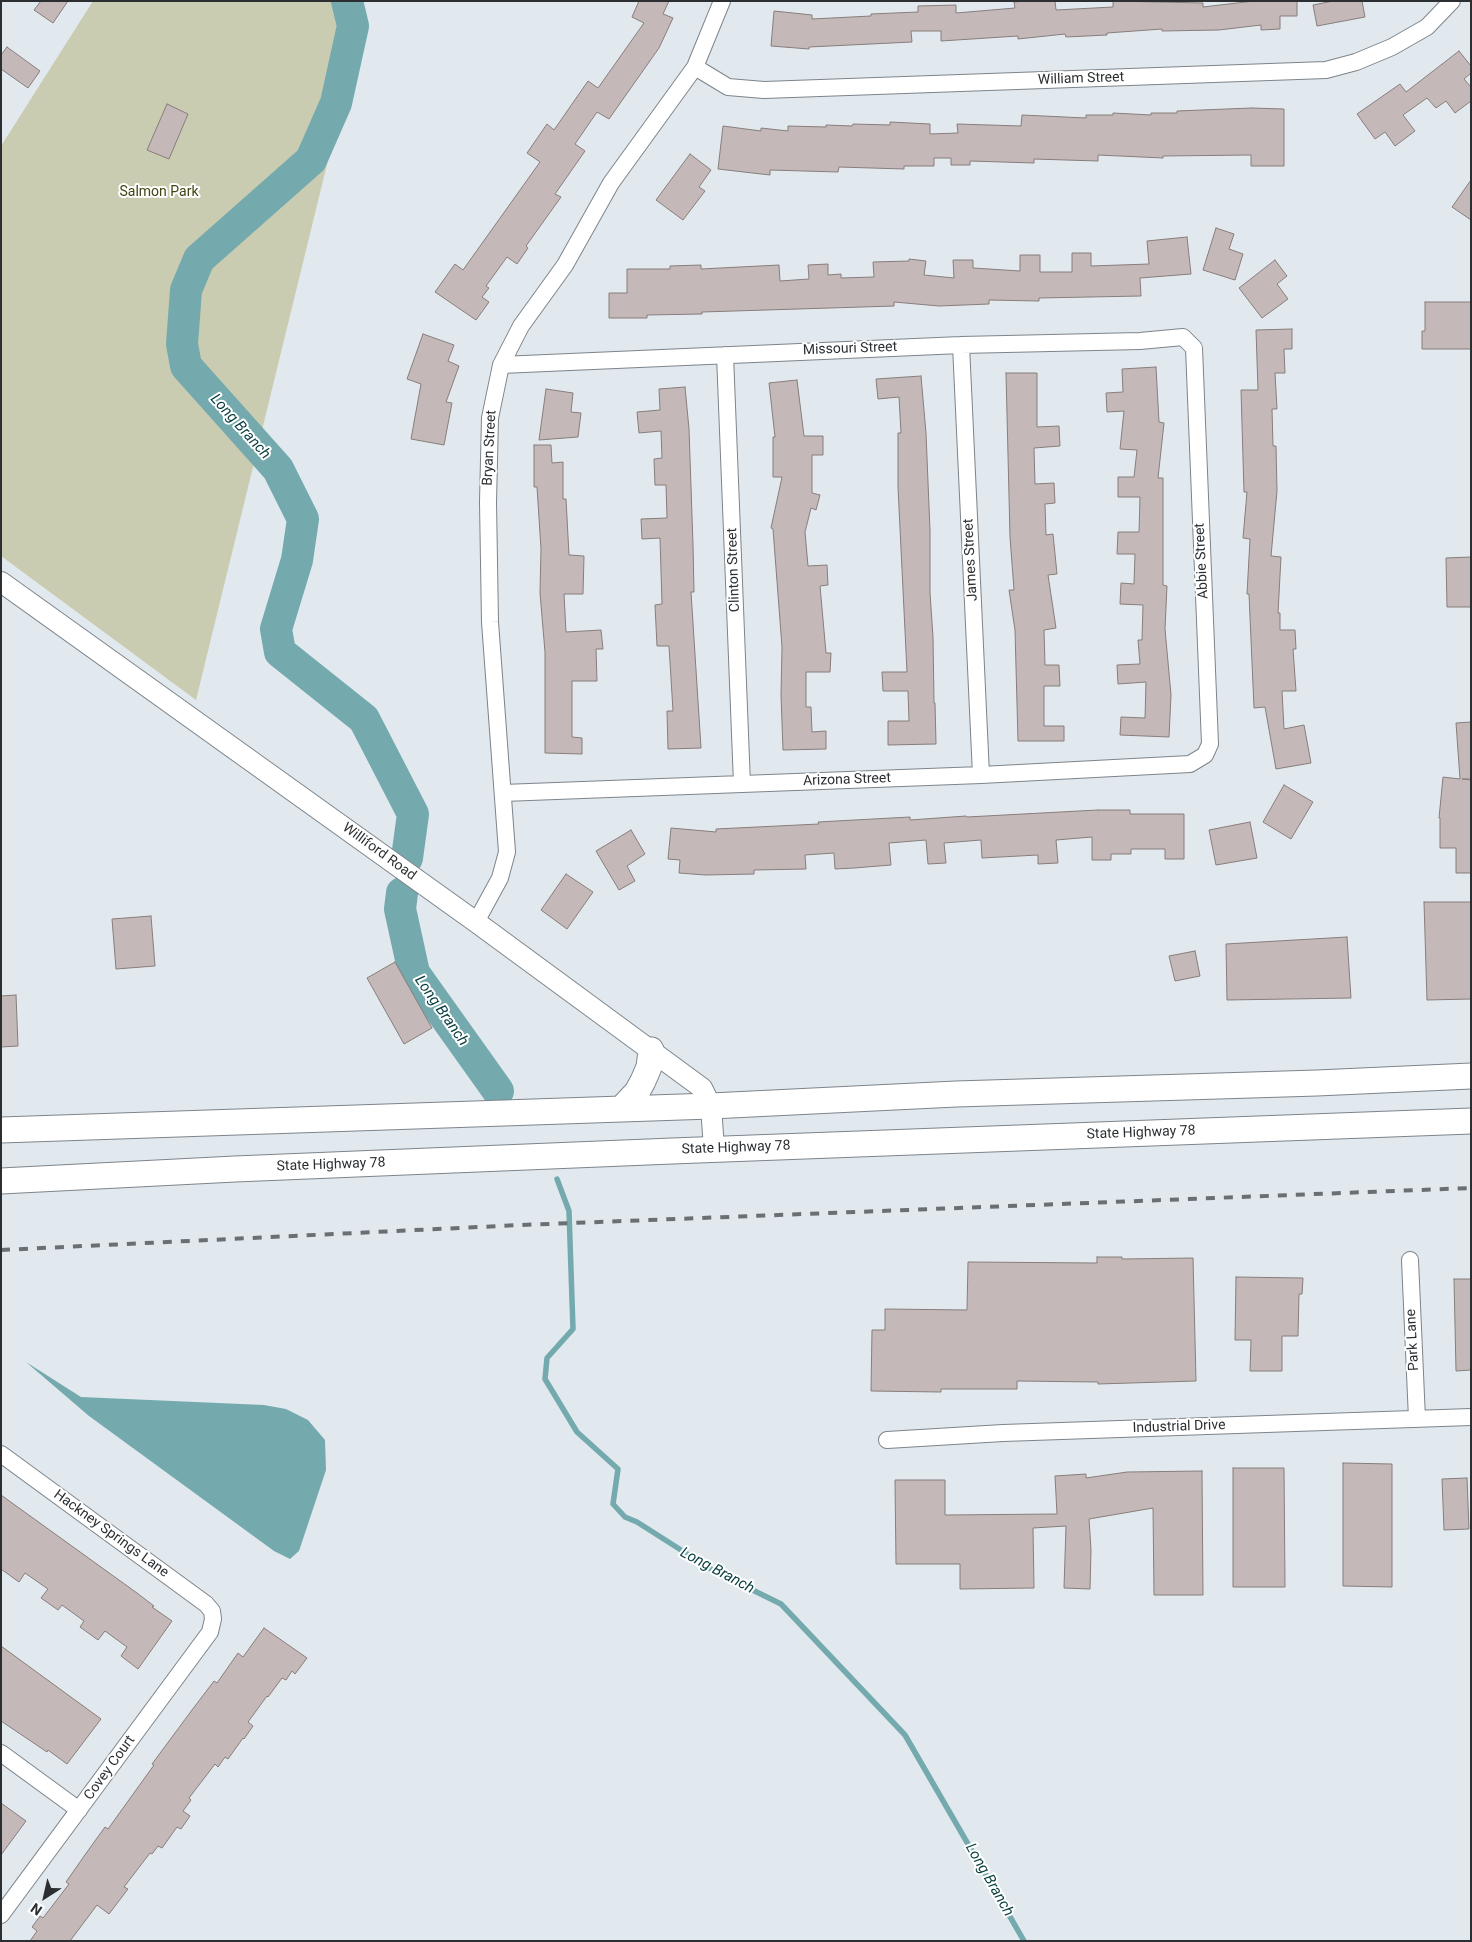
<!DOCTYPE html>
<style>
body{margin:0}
#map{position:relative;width:1472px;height:1942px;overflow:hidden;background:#e1e9ef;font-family:Roboto,sans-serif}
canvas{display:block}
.frame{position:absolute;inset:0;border:2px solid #2c2f32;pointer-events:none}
.north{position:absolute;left:20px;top:1872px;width:50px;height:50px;-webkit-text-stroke:4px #fff;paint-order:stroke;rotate:215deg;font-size:14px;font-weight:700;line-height:20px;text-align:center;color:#2c2f32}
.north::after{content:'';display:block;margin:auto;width:18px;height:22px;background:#2c2f32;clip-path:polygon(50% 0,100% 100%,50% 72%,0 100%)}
</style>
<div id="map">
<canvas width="1472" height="1942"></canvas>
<div class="frame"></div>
<div class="north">N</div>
</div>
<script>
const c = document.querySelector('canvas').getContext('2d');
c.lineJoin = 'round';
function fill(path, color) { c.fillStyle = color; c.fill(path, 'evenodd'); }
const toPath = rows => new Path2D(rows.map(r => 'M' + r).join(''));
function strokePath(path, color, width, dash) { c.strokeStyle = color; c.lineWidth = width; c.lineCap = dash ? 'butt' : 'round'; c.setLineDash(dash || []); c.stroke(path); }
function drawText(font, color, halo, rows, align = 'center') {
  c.font = font + ' Roboto,sans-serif'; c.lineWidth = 4; c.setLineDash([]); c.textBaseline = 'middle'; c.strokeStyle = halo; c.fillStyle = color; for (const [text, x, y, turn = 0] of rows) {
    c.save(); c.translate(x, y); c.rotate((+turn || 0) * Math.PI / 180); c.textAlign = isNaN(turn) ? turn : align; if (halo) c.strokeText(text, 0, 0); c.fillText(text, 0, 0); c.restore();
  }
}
fill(toPath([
 [93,1,340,1,353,58,196,700,1,556,1,146]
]), '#caccb1');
fill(toPath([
 [26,1362,81,1397,264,1405,286,1409,308,1420,325,1440,326,1470,299,1551,290,1559,274,1551,89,1416]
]), '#74aaae');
strokePath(toPath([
 [557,1179,569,1211,573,1329,547,1358,545,1379,577,1432,618,1469,613,1504,625,1517,637,1522,714,1571,781,1604,905,1735,1024,1941]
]), '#74aaae', 5.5);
strokePath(toPath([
 [347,1,353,26,336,103,311,160,199,259,186,290,182,344,186,366,278,469,303,519,297,560,276,629,280,652,364,719,413,814,407,858],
 [402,893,400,909,414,973,498,1091]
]), '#74aaae', 32);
const building = toPath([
 [41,1,68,1,53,23,34,10,41,1],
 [639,1,669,1,663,14,673,18,659,48,609,119,597,112,575,144,585,151,555,194,561,197,526,246,528,248,517,264,507,257,486,286,489,288,482,297,489,302,476,320,435,292,455,264,463,270,540,162,527,153,547,124,554,130,588,81,598,88,644,23,632,17,639,1],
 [1025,1,1055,1,1056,10,1113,7,1113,1,1203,3,1203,7,1254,1,1297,1,1297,16,1280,16,1280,29,1261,30,1261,25,1219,30,1162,31,1162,29,1107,33,1107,35,1066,37,1065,34,1018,39,1018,36,941,41,941,31,911,31,912,42,809,47,809,49,771,46,774,11,812,15,812,19,871,16,871,14,918,12,918,6,956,5,956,13,1015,8,1014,2,1025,1],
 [1333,1,1362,1,1365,17,1317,26,1313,5,1333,1],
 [7,47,40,71,28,88,1,69,1,55,7,47],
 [1459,51,1471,66,1471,73,1464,79,1471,87,1471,101,1455,113,1446,101,1436,108,1427,98,1403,115,1415,131,1395,146,1385,132,1375,139,1357,114,1400,84,1406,92,1459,51],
 [167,104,188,114,169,159,147,150,167,104],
 [1252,108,1284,109,1284,166,1251,166,1251,155,1163,156,1163,158,1098,155,1098,161,1034,159,1034,163,970,161,970,165,951,165,951,158,934,158,934,166,904,166,904,169,839,167,838,172,770,170,770,175,718,169,723,126,761,131,761,128,788,131,788,126,826,127,826,125,852,126,853,124,890,125,890,122,930,124,930,134,958,133,957,124,1021,126,1022,115,1086,118,1086,115,1113,115,1113,113,1151,115,1151,113,1177,113,1177,111,1252,108],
 [690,154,711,170,699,187,705,191,683,220,656,200,690,154],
 [1471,180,1471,220,1452,207,1471,180],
 [1216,228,1234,234,1229,249,1243,254,1235,280,1203,270,1216,228],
 [1187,237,1191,274,1140,278,1141,296,1039,298,1039,301,989,300,989,304,939,306,894,302,894,306,702,312,702,314,647,315,647,318,609,318,609,293,627,293,627,269,670,269,670,266,701,265,701,269,779,265,780,281,809,279,808,265,828,264,828,275,841,274,841,278,874,277,873,262,909,261,909,259,926,261,924,275,954,278,953,260,973,260,973,268,1020,271,1020,255,1040,255,1040,272,1072,272,1072,253,1091,253,1091,266,1149,264,1147,241,1187,237],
 [1275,260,1287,276,1277,284,1288,299,1262,318,1239,288,1275,260],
 [1425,302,1471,302,1471,349,1422,349,1422,331,1425,331,1425,302],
 [1292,329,1292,349,1284,349,1285,373,1275,373,1277,409,1272,409,1273,446,1276,446,1277,491,1271,556,1281,557,1278,613,1280,613,1280,630,1295,630,1296,649,1293,649,1296,691,1282,691,1284,729,1304,725,1311,763,1276,769,1265,707,1254,708,1249,594,1247,594,1250,539,1243,538,1247,492,1244,492,1241,390,1258,390,1256,330,1292,329],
 [423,334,454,345,448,361,459,366,446,402,452,403,444,445,411,439,421,384,407,379,423,334],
 [1156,367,1159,422,1164,423,1158,478,1163,478,1163,585,1167,586,1165,629,1171,695,1169,737,1120,735,1121,717,1145,718,1146,682,1118,684,1117,665,1140,664,1138,640,1142,640,1143,605,1120,604,1121,583,1134,584,1135,554,1117,554,1118,532,1139,532,1140,497,1118,497,1118,477,1134,477,1137,450,1120,449,1124,411,1107,412,1106,393,1123,392,1122,369,1156,367],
 [1006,373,1037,373,1037,427,1059,426,1060,446,1034,448,1035,484,1054,483,1055,503,1045,504,1046,535,1053,534,1057,574,1048,575,1056,628,1044,630,1045,665,1059,665,1060,686,1044,686,1044,726,1064,726,1064,741,1018,741,1015,630,1009,590,1014,590,1010,537,1006,373],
 [921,376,926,433,930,531,930,593,933,637,934,703,935,703,936,744,888,745,888,721,909,721,908,691,883,691,882,672,907,672,898,487,898,433,901,433,899,397,878,399,876,379,921,376],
 [797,380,804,436,823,436,823,455,812,455,812,493,820,495,816,510,811,508,805,532,808,566,827,565,828,585,820,586,826,653,831,653,830,672,806,672,806,707,811,707,812,732,826,731,826,749,783,750,781,695,782,647,773,529,771,528,782,477,773,477,773,437,775,437,769,383,797,380],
 [685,387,689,429,693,545,694,592,691,592,701,748,668,749,667,711,673,711,669,646,657,646,655,605,662,604,660,538,642,539,641,519,667,518,666,485,655,485,654,459,662,458,661,431,639,433,637,412,660,410,659,389,685,387],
 [546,389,573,393,571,412,581,413,578,437,539,440,546,389],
 [534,445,551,445,552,463,563,462,563,499,566,499,569,555,584,556,583,594,564,594,566,632,601,630,603,649,596,649,597,681,572,681,572,737,582,738,582,754,545,753,545,652,540,593,541,549,537,487,534,487,534,445],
 [1471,557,1471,607,1447,607,1446,558,1471,557],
 [1471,722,1471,779,1462,779,1471,780,1471,873,1456,873,1456,848,1440,848,1440,818,1439,818,1443,777,1460,779,1456,723,1471,722],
 [1284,785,1313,802,1291,839,1263,822,1284,785],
 [1098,810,1130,810,1130,814,1184,814,1184,859,1165,859,1165,849,1131,849,1131,854,1111,854,1111,860,1092,860,1092,837,1056,840,1058,863,1038,864,1038,855,982,858,981,840,944,843,946,863,928,864,926,840,889,843,891,865,854,868,835,869,834,853,805,855,806,869,754,870,754,874,705,875,679,873,680,860,668,859,671,828,716,832,716,829,819,824,818,822,910,817,910,820,966,816,967,817,1098,810],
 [1250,822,1257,858,1216,865,1209,830,1250,822],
 [631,830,645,854,627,866,635,881,619,890,596,851,631,830],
 [566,874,593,892,567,929,541,910,566,874],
 [1424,902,1471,902,1471,999,1427,1000,1424,902],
 [151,916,155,966,116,969,112,919,151,916],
 [1347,937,1351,998,1227,1000,1226,944,1347,937],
 [1195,951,1200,976,1175,981,1169,956,1195,951],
 [395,962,432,1028,404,1044,367,978,395,962],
 [16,995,18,1046,1,1047,1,996,16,995],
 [1097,1257,1122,1257,1122,1259,1193,1258,1196,1381,1098,1384,1098,1382,1017,1381,1017,1389,941,1389,941,1392,871,1391,872,1330,885,1330,885,1309,967,1310,968,1262,1097,1263,1097,1257],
 [1236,1277,1303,1278,1302,1294,1299,1294,1298,1336,1282,1336,1282,1371,1250,1371,1251,1340,1235,1340,1236,1277],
 [1454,1279,1471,1279,1471,1370,1456,1371,1454,1279],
 [1343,1463,1392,1464,1392,1587,1343,1586,1343,1463],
 [1233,1468,1284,1468,1285,1587,1233,1587,1233,1468],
 [1202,1471,1203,1595,1154,1595,1153,1508,1089,1519,1091,1550,1090,1589,1064,1588,1066,1526,1033,1528,1034,1588,960,1589,960,1564,896,1564,895,1480,945,1480,945,1515,1057,1514,1055,1476,1086,1474,1086,1478,1127,1472,1202,1471],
 [1467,1478,1469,1529,1444,1530,1442,1479,1467,1478],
 [1,1495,137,1593,154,1606,152,1607,172,1621,138,1669,121,1656,127,1647,105,1631,98,1640,80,1627,84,1621,62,1605,58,1610,41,1598,48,1589,25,1573,19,1582,1,1569,1,1495],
 [264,1628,307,1658,295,1674,292,1671,286,1680,282,1678,268,1697,267,1696,248,1722,253,1726,244,1739,243,1738,228,1759,225,1757,218,1767,215,1764,189,1798,191,1800,183,1811,190,1816,181,1829,177,1827,162,1848,158,1846,152,1854,150,1853,124,1887,128,1889,109,1914,97,1905,70,1941,30,1941,37,1931,32,1927,40,1916,43,1918,69,1884,66,1882,87,1852,105,1827,108,1829,154,1765,152,1764,192,1710,214,1681,217,1683,238,1653,243,1657,264,1628],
 [1,1646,101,1719,67,1764,48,1750,47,1752,1,1721,1,1646],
 [1,1803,26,1821,1,1855,1,1803]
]);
fill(building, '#c4b9b8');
strokePath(building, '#877d7b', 1);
const minor = toPath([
 [695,67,728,87,764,90,1326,70,1356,62,1392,47,1427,27,1452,1],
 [961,345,981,775],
 [725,355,742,784],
 [501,365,961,345,1140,341,1183,337,1194,348,1210,744,1205,755,1190,764,981,775,503,793],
 [476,922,500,878,507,852,490,622,488,502,490,418,501,365,521,326,565,265,611,183,695,67,722,1],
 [1410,1260,1417,1419],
 [887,1440,1003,1433,1471,1417],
 [1,1454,206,1604,212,1611,213,1619,210,1632,1,1915],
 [1,1753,79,1810]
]);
const tertiary = toPath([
 [1,582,476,922,702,1088,711,1106,714,1149]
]);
const primary = toPath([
 [622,1108,637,1092,643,1081,649,1067,651,1050],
 [1,1130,711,1106,956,1094,1317,1083,1471,1076],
 [1,1181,235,1169,672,1151,1471,1121]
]);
strokePath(minor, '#7d848a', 18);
strokePath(tertiary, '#7d848a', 22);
strokePath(primary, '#7d848a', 27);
strokePath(minor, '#fff', 16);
strokePath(tertiary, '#fff', 20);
strokePath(primary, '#fff', 25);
strokePath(toPath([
 [1,1250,521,1225,1471,1188]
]), '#6a6f73', 4, [9, 9]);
drawText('14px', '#2c2f32', '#fff', [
 ["William Street",1081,79,-2],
 ["Missouri Street",850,349,-2],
 ["Bryan Street",490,448,-87],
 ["James Street",971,560,-93],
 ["Abbie Street",1202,561,-93],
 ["Clinton Street",734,570,-92],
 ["Arizona Street",847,780,-2],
 ["Williford Road",379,852,36],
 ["State Highway 78",1141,1133,-2],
 ["State Highway 78",736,1148,-2],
 ["State Highway 78",331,1165,-2],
 ["Park Lane",1413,1340,-93],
 ["Industrial Drive",1179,1427,-2],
 ["Hackney Springs Lane",111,1534,36],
 ["Covey Court",110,1768,-54]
]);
drawText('14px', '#434412', '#fff', [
 ["Salmon Park",159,192]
]);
drawText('italic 15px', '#073d40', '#fff', [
 ["Long Branch",240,427,48],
 ["Long Branch",441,1011,55],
 ["Long Branch",717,1571,28],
 ["Long Branch",989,1880,60]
]);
</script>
